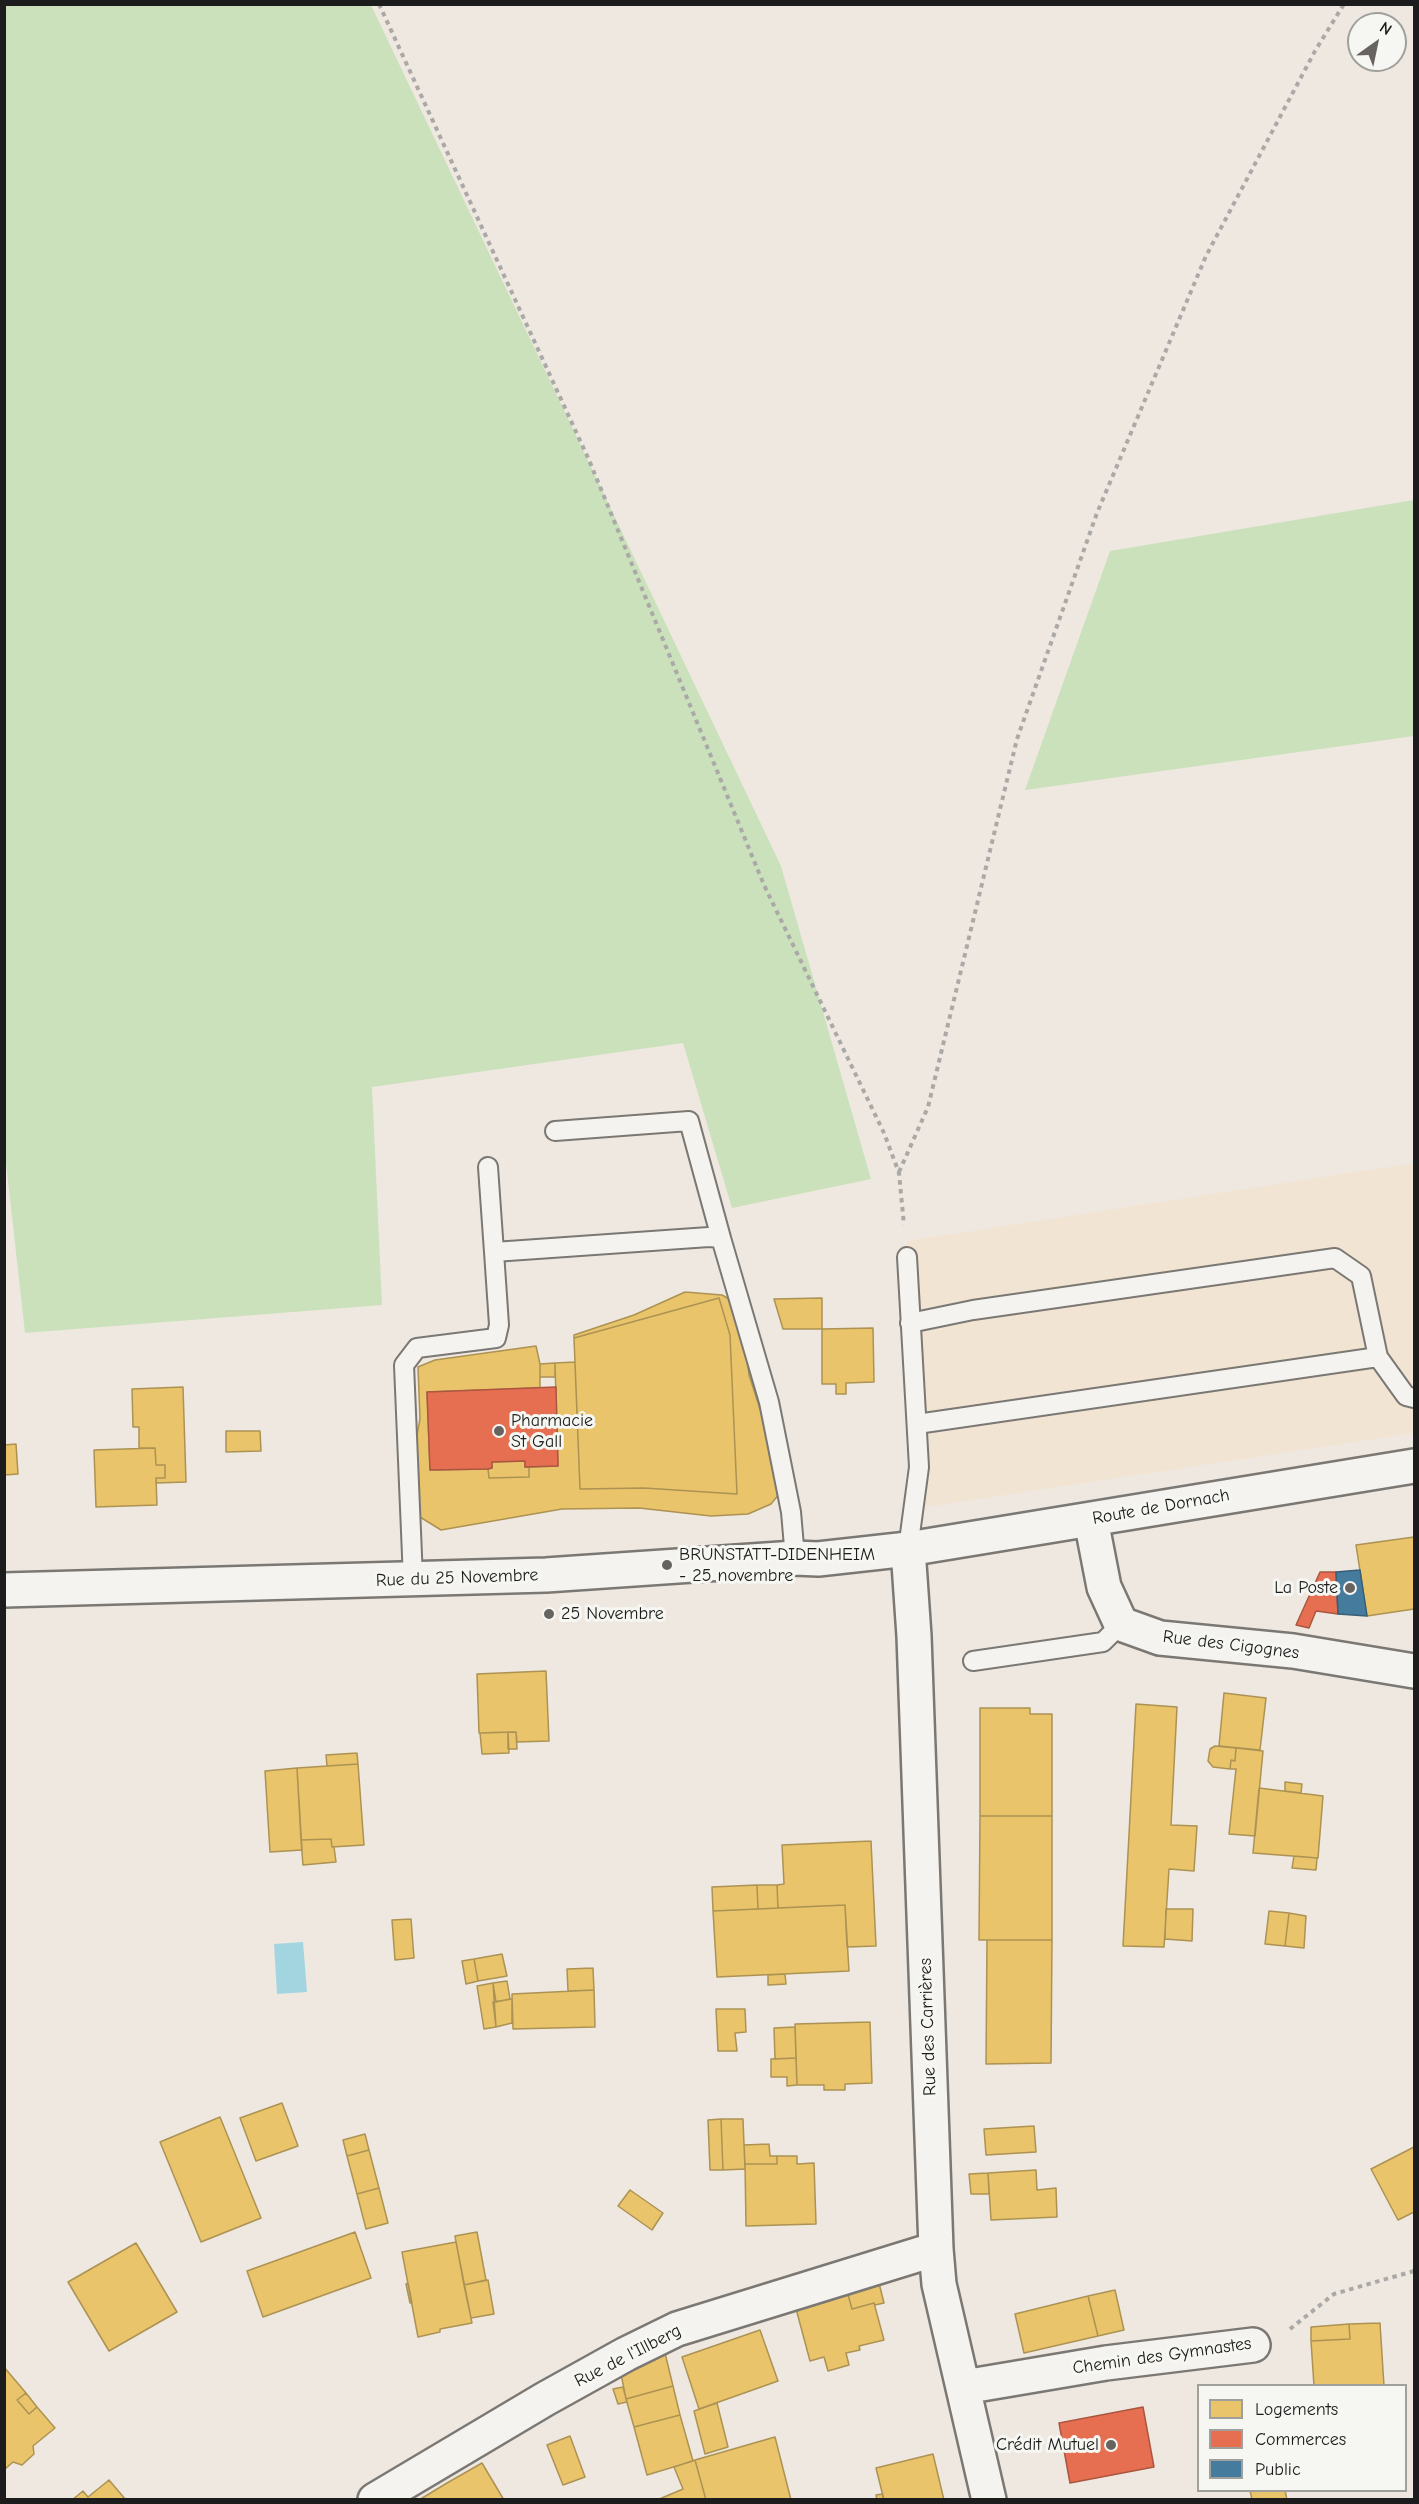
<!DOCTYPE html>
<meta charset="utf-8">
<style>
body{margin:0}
#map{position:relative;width:1419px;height:2504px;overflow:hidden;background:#efe8e0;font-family:"Comic Neue",sans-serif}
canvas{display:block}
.frame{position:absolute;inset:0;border:6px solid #1c1c1c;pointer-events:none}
.legend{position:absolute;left:1197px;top:2384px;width:210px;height:108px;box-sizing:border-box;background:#f6f6f2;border:2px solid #9f9f9c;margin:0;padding:8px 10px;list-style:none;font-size:18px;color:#1c1c1c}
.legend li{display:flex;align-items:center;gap:12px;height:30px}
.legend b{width:30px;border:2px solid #9f9f9c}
.north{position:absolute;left:1347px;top:12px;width:60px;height:60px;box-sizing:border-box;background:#f6f6f2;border:2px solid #9f9f9c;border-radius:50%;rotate:33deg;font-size:16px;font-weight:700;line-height:24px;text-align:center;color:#1c1c1c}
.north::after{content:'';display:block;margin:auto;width:21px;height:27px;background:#666361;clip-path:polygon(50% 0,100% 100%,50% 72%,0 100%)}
</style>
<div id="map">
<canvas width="1419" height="2504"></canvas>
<div class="frame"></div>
<ul class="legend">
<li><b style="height:16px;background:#e9c46a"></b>Logements</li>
<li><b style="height:16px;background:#e76f51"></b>Commerces</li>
<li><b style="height:16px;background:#457b9d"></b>Public</li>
</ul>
<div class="north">N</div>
</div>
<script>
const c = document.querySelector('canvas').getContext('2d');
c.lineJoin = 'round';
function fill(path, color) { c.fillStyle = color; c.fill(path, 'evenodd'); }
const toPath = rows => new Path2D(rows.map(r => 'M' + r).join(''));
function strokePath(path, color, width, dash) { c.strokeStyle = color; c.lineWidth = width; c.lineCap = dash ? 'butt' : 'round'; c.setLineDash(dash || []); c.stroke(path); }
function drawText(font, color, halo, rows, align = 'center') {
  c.font = font + ' "Comic Neue",sans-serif'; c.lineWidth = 6; c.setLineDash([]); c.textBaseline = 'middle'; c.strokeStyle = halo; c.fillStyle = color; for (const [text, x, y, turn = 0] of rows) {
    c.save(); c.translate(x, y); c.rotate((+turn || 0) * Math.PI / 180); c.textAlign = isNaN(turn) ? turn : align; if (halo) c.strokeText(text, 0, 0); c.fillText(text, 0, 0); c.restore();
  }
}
fill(toPath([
 [1414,1163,1414,1433,926,1507,907,1241]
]), '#f2e4d3');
fill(toPath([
 [4,5,371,5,781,866,871,1179,732,1208,683,1043,372,1087,382,1305,25,1333,4,1145],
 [1414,500,1414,736,1025,790,1110,551]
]), '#cae1bb');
fill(toPath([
 [303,1942,307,1992,277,1994,274,1944]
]), '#a3d5e1');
const homes = toPath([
 [685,1292,722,1295,729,1299,743,1321,749,1375,762,1415,775,1441,784,1488,771,1504,748,1514,711,1516,639,1508,562,1509,441,1530,420,1517,405,1495,420,1419,418,1367,435,1360,536,1346,540,1364,540,1388,427,1392,430,1470,488,1469,489,1478,529,1477,529,1467,558,1466,555,1363,575,1362,580,1489,644,1488,737,1494,730,1335,719,1298,574,1338,574,1335,634,1315,685,1292],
 [719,1298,730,1335,737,1494,644,1488,580,1489,574,1338,719,1298],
 [822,1298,822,1329,783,1329,774,1299,822,1298],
 [873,1328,874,1382,846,1383,846,1394,836,1394,836,1384,822,1384,822,1329,873,1328],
 [555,1363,555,1377,540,1377,540,1364,555,1363],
 [183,1387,186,1482,156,1483,156,1478,165,1478,165,1465,156,1465,155,1448,139,1448,139,1427,133,1427,132,1389,183,1387],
 [226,1431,260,1431,261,1451,226,1452,226,1431],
 [16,1444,18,1474,4,1475,4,1445,16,1444],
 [155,1448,156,1465,165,1465,165,1478,156,1478,157,1505,96,1507,94,1450,155,1448],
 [525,1461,525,1467,529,1467,529,1477,489,1478,488,1469,492,1468,492,1462,525,1461],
 [1414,1537,1414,1609,1367,1616,1356,1545,1414,1537],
 [546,1671,549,1741,517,1742,516,1732,479,1733,477,1674,546,1671],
 [1224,1693,1266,1698,1260,1750,1219,1746,1224,1693],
 [1136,1704,1177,1707,1171,1825,1197,1826,1194,1871,1169,1869,1164,1947,1123,1946,1136,1704],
 [980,1708,1030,1708,1030,1714,1052,1714,1052,1816,980,1816,980,1708],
 [508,1732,516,1732,517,1749,508,1749,508,1732],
 [508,1732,509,1753,482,1754,480,1733,508,1732],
 [1215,1746,1236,1748,1235,1761,1231,1760,1230,1769,1213,1767,1208,1761,1210,1749,1215,1746],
 [1236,1748,1263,1751,1255,1836,1229,1834,1236,1769,1230,1769,1231,1760,1235,1761,1236,1748],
 [357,1753,358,1764,327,1766,326,1755,357,1753],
 [358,1764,364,1845,332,1847,331,1839,301,1840,297,1768,358,1764],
 [297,1768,302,1850,270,1852,265,1771,297,1768],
 [1285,1782,1302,1784,1301,1793,1285,1791,1285,1782],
 [1259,1788,1323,1796,1318,1858,1253,1853,1259,1788],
 [980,1816,1052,1816,1052,1940,979,1940,980,1816],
 [331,1839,332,1847,334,1847,336,1862,303,1865,301,1840,331,1839],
 [871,1841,876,1946,847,1947,845,1905,778,1908,777,1885,784,1884,782,1845,871,1841],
 [1294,1856,1317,1858,1316,1870,1292,1868,1294,1856],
 [757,1885,777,1885,778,1908,758,1909,757,1885],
 [757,1885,758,1909,713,1911,712,1887,757,1885],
 [845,1905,849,1971,717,1977,713,1911,845,1905],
 [1166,1909,1193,1909,1192,1941,1165,1939,1166,1909],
 [1269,1911,1289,1913,1285,1946,1265,1944,1269,1911],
 [1289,1913,1306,1916,1304,1948,1285,1946,1289,1913],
 [411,1919,414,1958,395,1960,392,1920,411,1919],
 [987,1940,1052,1940,1051,2063,986,2064,987,1940],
 [502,1954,507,1976,478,1981,474,1959,502,1954],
 [474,1959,478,1981,466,1984,462,1961,474,1959],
 [593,1968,594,1990,568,1991,567,1969,593,1968],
 [785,1974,786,1984,768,1985,768,1975,785,1974],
 [507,1981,510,1999,496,2002,493,1983,507,1981],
 [493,1983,496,2027,484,2029,477,1986,493,1983],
 [594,1990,595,2027,513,2029,512,1994,594,1990],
 [512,1999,512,2023,496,2027,493,2002,512,1999],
 [716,2009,745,2009,746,2032,735,2033,737,2051,718,2051,716,2009],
 [870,2022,872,2083,845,2084,845,2090,824,2090,824,2085,797,2085,795,2024,870,2022],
 [795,2027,796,2058,775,2059,774,2028,795,2027],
 [796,2058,797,2085,787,2086,787,2077,771,2077,771,2059,796,2058],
 [282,2103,298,2146,256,2161,240,2118,282,2103],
 [220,2117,261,2218,201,2242,160,2142,220,2117],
 [721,2119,723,2170,710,2170,708,2120,721,2119],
 [721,2119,743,2119,745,2169,723,2170,721,2119],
 [1034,2126,1036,2152,986,2155,984,2129,1034,2126],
 [365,2134,369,2150,347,2156,343,2140,365,2134],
 [769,2144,770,2156,777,2156,777,2164,745,2164,744,2145,769,2144],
 [1414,2147,1414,2212,1398,2220,1371,2169,1414,2147],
 [369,2150,379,2188,357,2194,347,2156,369,2150],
 [777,2156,797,2156,797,2164,814,2163,816,2224,746,2226,745,2164,777,2164,777,2156],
 [1036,2170,1037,2190,1056,2188,1057,2217,991,2220,988,2173,1036,2170],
 [988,2173,989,2194,971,2194,969,2174,988,2173],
 [379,2188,388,2223,366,2229,357,2194,379,2188],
 [630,2190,663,2213,652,2230,618,2206,630,2190],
 [355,2232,371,2278,263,2317,247,2271,355,2232],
 [477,2232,486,2280,464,2285,455,2236,477,2232],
 [456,2242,472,2323,440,2329,440,2332,418,2337,402,2252,456,2242],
 [136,2243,177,2312,109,2351,68,2282,136,2243],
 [488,2280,494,2314,471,2318,464,2285,488,2280],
 [408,2283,412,2303,410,2303,406,2284,408,2283],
 [879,2283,884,2303,875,2305,874,2303,852,2309,847,2291,879,2283],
 [1115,2290,1124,2330,1098,2336,1088,2296,1115,2290],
 [847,2291,852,2309,874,2303,884,2340,859,2346,860,2350,846,2353,849,2365,828,2371,824,2357,810,2361,795,2305,847,2291],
 [1088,2296,1098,2336,1024,2353,1015,2314,1088,2296],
 [1380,2323,1384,2386,1314,2386,1311,2341,1350,2339,1349,2324,1380,2323],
 [1349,2324,1350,2339,1311,2341,1311,2327,1349,2324],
 [760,2330,778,2381,699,2409,682,2357,760,2330],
 [665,2353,673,2386,626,2399,621,2374,665,2353],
 [4,2367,26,2393,17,2400,29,2414,37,2407,55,2428,33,2446,34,2454,22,2465,13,2462,4,2470,4,2367],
 [673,2386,680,2415,634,2427,626,2399,673,2386],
 [623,2387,627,2402,618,2404,613,2389,623,2387],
 [26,2393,37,2407,29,2414,17,2400,26,2393],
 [717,2403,728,2447,705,2454,694,2411,717,2403],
 [680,2415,693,2461,647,2475,634,2427,680,2415],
 [570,2436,585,2477,563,2485,547,2445,570,2436],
 [775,2437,791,2500,706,2500,695,2460,775,2437],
 [933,2454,944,2500,884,2500,876,2468,933,2454],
 [695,2460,706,2500,657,2500,683,2489,674,2467,695,2460],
 [482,2463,504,2500,419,2500,447,2483,482,2463],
 [109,2480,126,2500,72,2500,83,2491,88,2497,109,2480],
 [1250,2490,1285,2490,1287,2500,1252,2500,1250,2490],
 [882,2494,884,2500,877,2500,876,2495,882,2494]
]);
fill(homes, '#e9c46a');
strokePath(homes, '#ac9253', 1.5);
const shops = toPath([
 [556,1387,558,1466,525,1467,525,1461,492,1462,492,1468,488,1469,430,1470,427,1392,556,1387],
 [1320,1572,1336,1572,1338,1614,1316,1611,1309,1628,1296,1625,1320,1572],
 [1143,2407,1154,2467,1070,2483,1059,2423,1143,2407]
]);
fill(shops, '#e76f51');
strokePath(shops, '#aa5641', 1.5);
const public = toPath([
 [1360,1570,1367,1616,1338,1614,1336,1572,1360,1570]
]);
fill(public, '#457b9d');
strokePath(public, '#395e76', 1.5);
const service = toPath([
 [555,1131,689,1121,721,1238],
 [488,1167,494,1252],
 [907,1257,919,1467,908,1549],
 [910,1323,973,1310,1335,1258,1361,1276,1378,1357,1406,1396,1414,1398],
 [917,1424,1378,1357],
 [413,1579,404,1365,417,1348,496,1338,499,1325,494,1252,709,1237,721,1238,769,1402,791,1512,795,1558],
 [973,1661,1103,1642,1121,1624]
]);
const minor = toPath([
 [1091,1520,1104,1587,1121,1624,1160,1638,1293,1651,1414,1671],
 [908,1549,914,1636,936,2249,939,2284,989,2500],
 [964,2387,1106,2363,1253,2345],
 [375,2500,545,2399,626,2354,677,2329,936,2249]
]);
const secondary = toPath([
 [4,1590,546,1575,795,1558,818,1559,908,1549,1414,1466]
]);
strokePath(service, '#7b7874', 22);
strokePath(minor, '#7b7874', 38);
strokePath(secondary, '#7b7874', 38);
strokePath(toPath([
 [379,4,589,460,764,885,884,1133,899,1173,904,1225],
 [899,1172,928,1107,1017,739,1097,513,1206,256,1315,51,1344,4],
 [1290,2329,1334,2294,1414,2271]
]), '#aaa9a7', 4, [4.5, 4.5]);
strokePath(service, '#f4f3f0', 18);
strokePath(minor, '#f4f3f0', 33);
strokePath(secondary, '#f4f3f0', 33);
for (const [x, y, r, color] of [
 [499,1431,6,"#666361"],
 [667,1565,6,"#666361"],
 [1350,1588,6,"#666361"],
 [549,1614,6,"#666361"],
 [1111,2445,6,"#666361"]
]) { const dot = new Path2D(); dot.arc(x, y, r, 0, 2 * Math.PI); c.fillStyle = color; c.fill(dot); strokePath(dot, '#f6f6f2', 2); }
drawText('18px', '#1c1c1c', '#f6f6f2', [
 ["Pharmacie",511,1421],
 ["St Gall",511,1442],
 ["BRUNSTATT-DIDENHEIM",679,1555],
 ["- 25 novembre",679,1576],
 ["La Poste",1338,1588,"right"],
 ["25 Novembre",561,1614],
 ["Crédit Mutuel",1099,2445,"right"]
], 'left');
drawText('18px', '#1c1c1c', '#f6f6f2', [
 ["Route de Dornach",1161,1507,-10],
 ["Rue du 25 Novembre",457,1578,-2],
 ["Rue des Cigognes",1231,1645,7],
 ["Rue des Carrières",928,2027,-92],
 ["Rue de l'Illberg",628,2356,-27],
 ["Chemin des Gymnastes",1162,2356,-8]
]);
</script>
